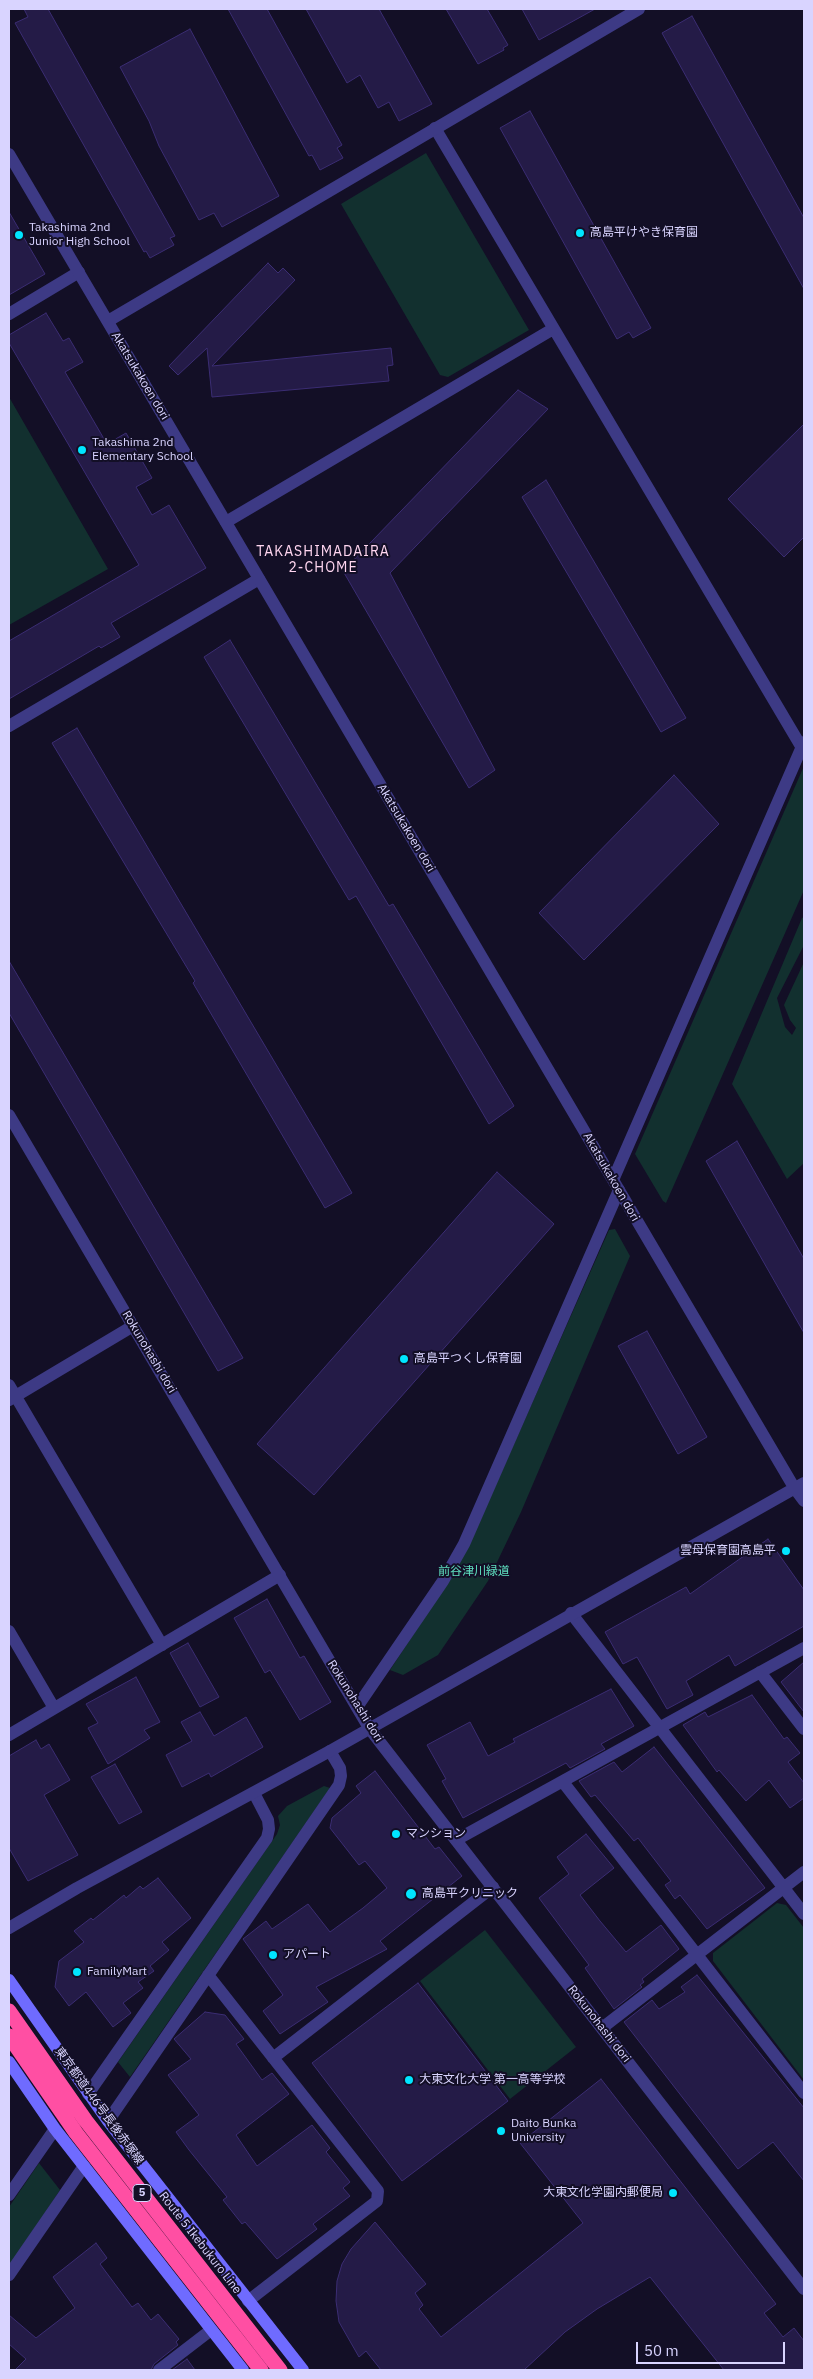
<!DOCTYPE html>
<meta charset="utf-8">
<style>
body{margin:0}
#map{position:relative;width:813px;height:2379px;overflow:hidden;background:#130f26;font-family:"IBM Plex Sans",sans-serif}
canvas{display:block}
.frame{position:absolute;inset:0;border:10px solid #d9d4ff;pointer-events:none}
.scale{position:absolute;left:636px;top:2342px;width:149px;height:22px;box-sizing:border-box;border:2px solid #d9d4ff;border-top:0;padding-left:6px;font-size:15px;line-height:18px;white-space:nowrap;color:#d9d4ff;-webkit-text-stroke:4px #130f26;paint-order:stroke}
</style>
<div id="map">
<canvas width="813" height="2379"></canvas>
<div class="frame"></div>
<div class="scale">50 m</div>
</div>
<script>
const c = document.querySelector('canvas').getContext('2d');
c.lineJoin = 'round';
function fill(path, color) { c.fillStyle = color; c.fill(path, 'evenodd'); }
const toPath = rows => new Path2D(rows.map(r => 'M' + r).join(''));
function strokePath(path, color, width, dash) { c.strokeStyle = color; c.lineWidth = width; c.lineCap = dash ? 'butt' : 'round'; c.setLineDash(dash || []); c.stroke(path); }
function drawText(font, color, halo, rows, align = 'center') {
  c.font = font + ' "IBM Plex Sans","Noto Sans JP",sans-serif'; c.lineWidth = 4; c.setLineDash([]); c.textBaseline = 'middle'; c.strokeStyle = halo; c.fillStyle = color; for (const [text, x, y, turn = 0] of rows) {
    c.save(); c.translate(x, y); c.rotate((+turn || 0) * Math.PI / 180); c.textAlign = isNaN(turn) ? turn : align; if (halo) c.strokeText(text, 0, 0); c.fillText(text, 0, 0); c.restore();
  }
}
fill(toPath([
 [426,153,529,330,448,377,440,375,341,204],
 [9,397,108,569,9,625],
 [804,766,804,890,666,1203,663,1201,635,1154],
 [804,917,804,945,777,998,785,1027,792,1035,796,1028,790,1020,784,1005,804,962,804,1163,787,1179,732,1084,802,918],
 [615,1229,630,1256,521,1512,488,1581,438,1655,403,1675,390,1670,448,1582,470,1543,609,1230],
 [324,1786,330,1788,130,2077,118,2062,277,1834,280,1825,278,1816,287,1806],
 [777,1903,786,1905,804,1928,804,2080,713,1961,713,1953],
 [485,1930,576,2047,510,2099,420,1981],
 [39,2163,60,2190,9,2266,9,2207]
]), '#12302f');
const building = toPath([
 [24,9,48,9,175,236,170,238,174,245,150,258,146,251,144,252,15,23,28,17,24,9],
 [228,9,267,9,342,145,337,148,343,158,320,170,312,155,309,156,228,9],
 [306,9,379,9,432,104,399,121,389,102,378,108,360,75,347,83,306,9],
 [446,9,487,9,508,45,503,48,504,50,478,64,446,9],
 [522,9,595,9,539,40,522,9],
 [692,16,804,218,804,289,662,33,692,16],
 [190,29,279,196,222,227,214,213,199,220,159,146,149,121,120,67,190,29],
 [530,111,651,328,633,338,629,332,617,339,500,128,530,111],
 [9,212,45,274,9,295,9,212],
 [268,263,278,273,283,268,295,280,212,366,391,348,393,365,387,366,389,381,212,397,207,348,178,375,169,366,268,263],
 [46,313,63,341,69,338,83,362,65,372,107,444,126,433,152,478,136,487,152,515,169,505,206,568,111,623,120,637,101,648,99,646,9,699,9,641,139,565,9,343,9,335,46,313],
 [518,390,548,409,390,573,495,770,469,788,343,571,518,390],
 [804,424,804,537,784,557,728,499,804,424],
 [546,480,686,718,661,732,522,497,546,480],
 [230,640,389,906,393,904,514,1106,489,1124,356,896,349,900,204,657,230,640],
 [77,728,352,1193,325,1208,193,983,195,981,52,743,77,728],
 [674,775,719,824,584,960,539,913,674,775],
 [9,961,243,1358,218,1371,9,1013,9,961],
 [737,1141,804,1259,804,1333,706,1161,737,1141],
 [497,1172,554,1224,314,1495,257,1444,497,1172],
 [647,1331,707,1437,678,1454,618,1346,647,1331],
 [768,1539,804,1590,804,1626,735,1666,729,1655,686,1681,693,1695,667,1709,637,1657,623,1664,605,1632,686,1587,690,1594,768,1539],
 [267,1599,300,1658,304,1656,331,1702,300,1720,270,1670,265,1673,234,1618,267,1599],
 [188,1643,219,1697,200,1707,170,1653,188,1643],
 [804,1662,804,1712,781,1682,804,1662],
 [136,1677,160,1722,144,1730,150,1738,108,1764,88,1728,98,1723,86,1704,136,1677],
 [611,1689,634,1726,601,1744,605,1749,570,1768,566,1763,463,1818,442,1781,446,1779,427,1745,470,1722,488,1756,515,1742,513,1739,611,1689],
 [752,1695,784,1739,787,1737,800,1753,788,1762,804,1783,804,1798,790,1808,769,1780,746,1801,719,1770,717,1772,683,1725,705,1712,708,1717,752,1695],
 [200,1712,214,1736,246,1717,263,1747,211,1777,209,1773,182,1787,166,1755,192,1741,181,1722,200,1712],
 [36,1740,41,1749,49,1744,70,1780,44,1795,78,1855,28,1881,9,1848,9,1756,36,1740],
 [654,1747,765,1888,707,1929,680,1895,675,1899,665,1885,671,1881,638,1838,634,1841,595,1795,591,1797,579,1781,614,1762,622,1772,654,1747],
 [115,1764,142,1812,119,1824,91,1777,115,1764],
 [375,1771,435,1849,439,1847,462,1876,380,1941,387,1949,316,1987,328,2002,280,2034,263,2011,283,1995,243,1939,266,1921,272,1929,308,1904,330,1932,363,1908,387,1888,365,1861,359,1865,330,1828,332,1818,361,1793,356,1786,375,1771],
 [586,1834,614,1868,580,1895,600,1921,626,1952,661,1925,679,1949,642,1979,644,1982,640,1985,642,1987,614,2009,585,1968,589,1965,539,1898,569,1874,557,1857,586,1834],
 [158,1878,191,1918,162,1942,169,1950,150,1966,154,1971,138,1982,143,1988,123,2003,131,2013,113,2027,86,1992,69,2006,55,1987,59,1961,84,1942,74,1931,91,1918,93,1920,124,1895,126,1898,140,1886,143,1889,158,1878],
 [697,1975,804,2108,804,2181,773,2142,738,2169,624,2022,652,2000,659,2009,685,1992,681,1987,697,1975],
 [418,1983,508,2101,402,2181,312,2063,418,1983],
 [205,2012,225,2015,244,2039,236,2044,262,2080,272,2073,289,2094,236,2135,257,2166,312,2125,330,2148,326,2152,350,2182,343,2188,350,2196,313,2224,317,2229,277,2259,245,2222,242,2224,223,2200,227,2197,189,2150,176,2132,199,2115,168,2075,191,2059,174,2039,205,2012],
 [601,2079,776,2304,764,2313,783,2337,794,2328,804,2341,804,2370,724,2370,650,2277,597,2309,565,2332,524,2370,381,2370,366,2351,359,2357,339,2322,336,2301,337,2281,342,2264,351,2249,375,2222,426,2284,415,2293,423,2305,419,2309,441,2337,583,2223,520,2143,601,2079],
 [96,2243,107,2258,100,2264,132,2307,138,2303,151,2320,158,2314,179,2339,176,2342,178,2345,154,2364,151,2370,15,2370,26,2359,9,2344,9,2315,36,2338,75,2308,53,2277,96,2243],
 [187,2359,195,2370,172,2370,187,2359]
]);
fill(building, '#241b47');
strokePath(building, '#3b2d73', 1);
strokePath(toPath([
 [9,314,79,272]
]), '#3d3a85', 12);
strokePath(toPath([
 [435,128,802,748],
 [226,522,553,329],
 [9,726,259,579],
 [9,1385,162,1645],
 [9,1400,133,1326],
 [571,1613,804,1914],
 [9,1631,54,1708],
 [760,1672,804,1729],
 [357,1707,443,1581,464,1544,619,1190],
 [9,1735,280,1575],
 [563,1782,804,2093],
 [456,1840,804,1648],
 [208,1975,378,2191,377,2201,248,2301],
 [602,2028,804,1872],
 [273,2058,493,1887],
 [88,2094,267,1838,269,1829,268,1820,254,1793],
 [108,2121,339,1785,341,1776,340,1768,330,1751],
 [9,2195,55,2129],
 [9,2275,84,2166],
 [159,2370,211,2330]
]), '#3d3a85', 12);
strokePath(toPath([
 [9,154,795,1489,804,1501],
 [108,321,639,9],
 [9,1115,369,1728,804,2289],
 [613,1180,804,742],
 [9,1928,77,1888,330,1751,804,1483]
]), '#3d3a85', 12);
strokePath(toPath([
 [9,1980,108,2121,303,2370],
 [9,2062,55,2129,243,2370]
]), '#6f6bff', 12);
strokePath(toPath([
 [9,2011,86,2121,280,2370],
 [9,2036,76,2133,261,2370]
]), '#ff4fa3', 15);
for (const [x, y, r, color] of [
 [580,233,5,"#00e5ff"],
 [19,235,5,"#00e5ff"],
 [82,450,5,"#00e5ff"],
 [404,1359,5,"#00e5ff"],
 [786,1551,5,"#00e5ff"],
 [396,1834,5,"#00e5ff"],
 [411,1894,6,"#00e5ff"],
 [273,1955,5,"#00e5ff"],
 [77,1972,5,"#00e5ff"],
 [409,2080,5,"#00e5ff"],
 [501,2131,5,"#00e5ff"],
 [673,2193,5,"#00e5ff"]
]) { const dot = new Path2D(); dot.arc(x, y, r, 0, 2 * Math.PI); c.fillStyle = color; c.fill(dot); strokePath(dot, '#130f26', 2); }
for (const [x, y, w] of [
 [142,2193,18]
]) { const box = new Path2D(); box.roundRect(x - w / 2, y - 8.5, w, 17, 4); c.fillStyle = '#130f26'; c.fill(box); strokePath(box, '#d9d4ff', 1); }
drawText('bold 11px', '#d9d4ff', null, [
 ["5",142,2193]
]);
drawText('12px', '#d9d4ff', '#130f26', [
 ["Takashima 2nd",29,228],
 ["Junior High School",29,242],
 ["高島平けやき保育園",590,233],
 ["Takashima 2nd",92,443],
 ["Elementary School",92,457],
 ["高島平つくし保育園",414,1359],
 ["雲母保育園高島平",776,1551,"right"],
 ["マンション",406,1834],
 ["高島平クリニック",422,1894],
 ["アパート",283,1955],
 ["FamilyMart",87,1972],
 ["大東文化大学 第一高等学校",419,2080],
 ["Daito Bunka",511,2124],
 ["University",511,2138],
 ["大東文化学園内郵便局",663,2193,"right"]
], 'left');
drawText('12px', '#d9d4ff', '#130f26', [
 ["Akatsukakoen dori",140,376,59],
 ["Akatsukakoen dori",406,828,59],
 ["Akatsukakoen dori",611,1177,60],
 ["Rokunohashi dori",149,1352,59],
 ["Rokunohashi dori",355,1701,58],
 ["Rokunohashi dori",599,2024,52],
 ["東京都道446号長後赤塚線",99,2106,54],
 ["Route 5 Ikebukuro Line",200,2243,52]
]);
drawText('12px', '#5fe0c0', '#130f26', [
 ["前谷津川緑道",474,1572]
]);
c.letterSpacing = '1px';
drawText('14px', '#ffd6f0', '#130f26', [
 ["TAKASHIMADAIRA",323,552],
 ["2-CHOME",323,568]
]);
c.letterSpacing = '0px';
</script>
